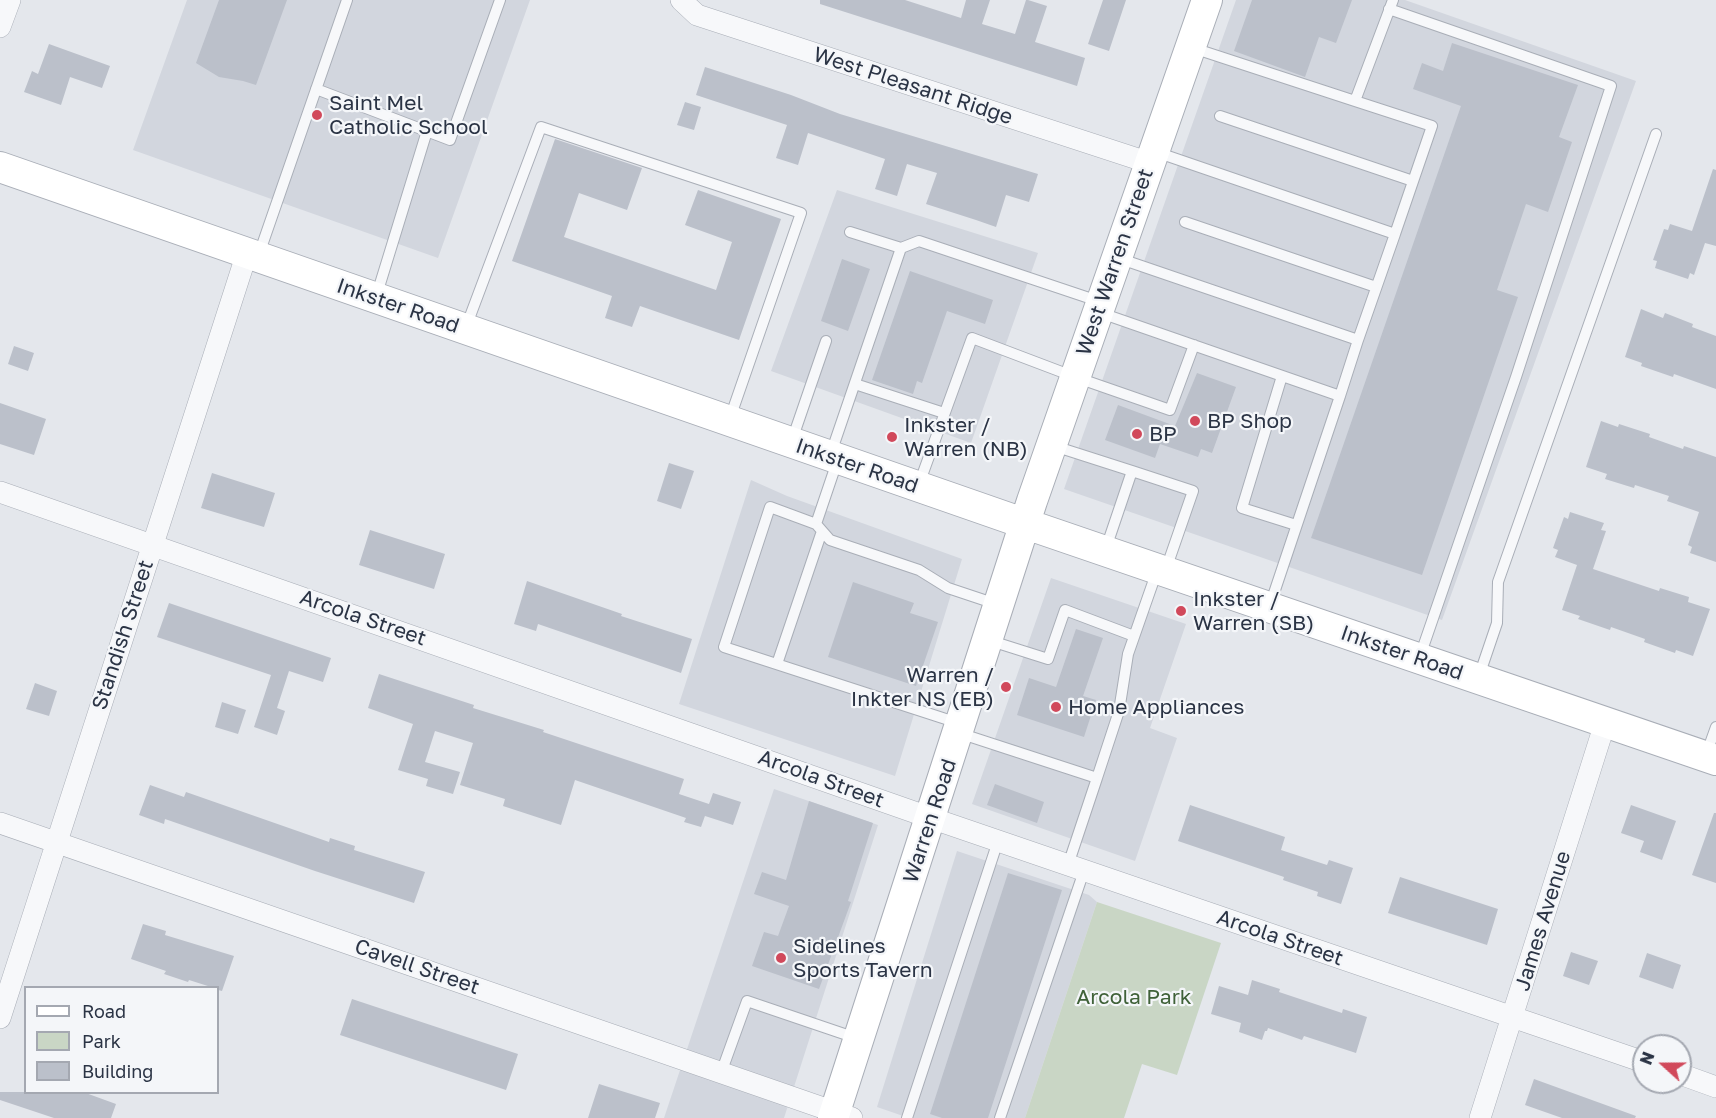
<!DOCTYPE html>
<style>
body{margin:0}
#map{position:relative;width:1716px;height:1118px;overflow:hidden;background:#e4e7ec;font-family:"Golos Text",sans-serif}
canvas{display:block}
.legend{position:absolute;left:24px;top:986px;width:195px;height:108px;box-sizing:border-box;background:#f4f6f9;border:2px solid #a4a8b1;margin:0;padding:8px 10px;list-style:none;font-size:18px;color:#2b3445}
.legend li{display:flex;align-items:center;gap:12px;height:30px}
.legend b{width:30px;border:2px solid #a4a8b1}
.north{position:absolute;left:1632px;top:1034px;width:60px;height:60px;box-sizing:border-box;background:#f4f6f9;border:2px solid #a4a8b1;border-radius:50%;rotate:291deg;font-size:16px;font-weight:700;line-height:24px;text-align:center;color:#2b3445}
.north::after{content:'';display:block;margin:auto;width:21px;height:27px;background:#d1495b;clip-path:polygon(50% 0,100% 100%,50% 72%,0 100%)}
</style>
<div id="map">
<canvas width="1716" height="1118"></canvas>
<ul class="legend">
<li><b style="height:8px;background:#fff"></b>Road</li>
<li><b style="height:16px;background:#c9d6c5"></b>Park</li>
<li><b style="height:16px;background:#bbc0ca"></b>Building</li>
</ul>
<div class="north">N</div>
</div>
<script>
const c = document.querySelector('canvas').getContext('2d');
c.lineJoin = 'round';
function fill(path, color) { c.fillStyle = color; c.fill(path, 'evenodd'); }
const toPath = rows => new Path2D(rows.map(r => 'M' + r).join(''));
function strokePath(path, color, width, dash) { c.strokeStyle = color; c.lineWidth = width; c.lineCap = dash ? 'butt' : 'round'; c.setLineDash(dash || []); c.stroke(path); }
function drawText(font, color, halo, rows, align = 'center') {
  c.font = font + ' "Golos Text",sans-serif'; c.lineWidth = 4.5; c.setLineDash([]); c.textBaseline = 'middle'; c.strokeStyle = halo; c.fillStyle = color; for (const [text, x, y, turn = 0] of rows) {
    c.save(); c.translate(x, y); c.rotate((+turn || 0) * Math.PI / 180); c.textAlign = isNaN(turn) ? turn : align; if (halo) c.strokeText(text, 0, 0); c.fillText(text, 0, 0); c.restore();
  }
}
fill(toPath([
 [187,0,530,0,438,258,133,150],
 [1236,0,1405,0,1636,81,1442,620,1064,489],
 [837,190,1038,253,971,443,771,371],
 [751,480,787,496,962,559,895,776,679,704],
 [1051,578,1186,624,1150,728,1177,738,1135,861,972,804],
 [774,789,878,825,784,1118,664,1118],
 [957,851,1089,895,1097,902,1025,1118,909,1118,877,1107]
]), '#d2d6de');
fill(toPath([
 [1097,902,1221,943,1177,1075,1142,1064,1124,1118,1025,1118]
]), '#c9d6c5');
fill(toPath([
 [219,0,287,0,256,85,243,81,219,77,196,63],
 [820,0,905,0,961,18,966,0,990,0,982,24,1015,34,1026,0,1028,0,1047,6,1035,42,1085,58,1077,86,820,4],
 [1103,0,1126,0,1109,51,1088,44],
 [1252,0,1352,0,1336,43,1319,37,1305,77,1234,51],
 [1452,43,1578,85,1559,137,1572,142,1548,212,1526,204,1497,290,1518,297,1422,575,1311,538,1461,106,1413,89,1422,63,1443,71],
 [49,44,110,66,102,88,70,77,61,105,24,92,32,71,38,74],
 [705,67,791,95,840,114,1038,174,1029,202,1006,195,996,227,976,220,926,204,937,173,907,164,897,196,875,189,885,159,808,133,798,165,776,158,787,125,696,95],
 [685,102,701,107,694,130,677,125],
 [555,139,642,168,627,210,579,193,564,237,716,290,732,242,685,225,698,190,781,219,739,340,640,306,632,327,605,318,612,296,512,261],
 [1713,169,1716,170,1716,246,1705,243,1694,275,1690,273,1688,279,1655,268,1657,261,1653,260,1664,229,1668,230,1670,224,1692,231],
 [842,259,870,269,848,331,821,321],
 [910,271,993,300,985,324,947,311,922,383,917,381,913,394,872,380],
 [1641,309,1663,318,1665,313,1693,324,1692,327,1716,336,1716,389,1674,374,1673,377,1641,366,1642,363,1625,357],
 [14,346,34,353,28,371,8,364],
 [1197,373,1236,387,1212,453,1201,449,1198,457,1160,444,1155,458,1105,440,1118,405,1175,426],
 [0,403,46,419,34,455,0,444],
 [1601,421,1618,427,1619,424,1650,434,1649,437,1683,449,1684,446,1716,457,1716,562,1690,553,1692,547,1688,545,1699,512,1667,501,1669,496,1635,485,1634,488,1605,479,1607,474,1586,467],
 [669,463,694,471,681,509,657,501],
 [212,473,275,493,264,527,201,508],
 [1570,512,1604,523,1601,530,1606,531,1593,569,1659,591,1660,588,1689,597,1688,602,1710,609,1693,656,1676,650,1675,653,1644,642,1645,639,1611,627,1610,630,1578,619,1580,616,1562,610,1577,565,1555,557,1558,550,1553,548,1564,517,1568,519],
 [370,530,445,554,434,589,359,565],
 [527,581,622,614,621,616,692,639,681,673,538,624,536,631,514,624],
 [853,582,914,603,910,613,938,622,916,686,828,657],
 [169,603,331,658,323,682,289,671,277,708,285,711,277,735,254,727,271,675,157,637],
 [1076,629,1103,638,1083,696,1096,700,1084,737,1017,715,1029,678,1056,687],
 [379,674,474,705,473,708,544,730,543,732,684,779,679,794,709,804,713,793,741,802,733,825,705,816,706,813,701,827,684,822,686,818,575,780,561,825,503,806,505,799,460,785,473,743,435,731,425,762,460,772,453,794,426,786,428,779,398,770,413,724,368,708],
 [35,683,57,691,49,716,26,709],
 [222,702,246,710,238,734,215,727],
 [995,784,1044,802,1037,823,987,805],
 [150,785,184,797,186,792,329,842,330,838,355,846,354,850,425,872,414,903,315,871,165,819,164,824,139,815],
 [809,801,873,823,848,901,851,902,819,989,752,966,764,932,778,936,789,906,754,894,762,872,786,880],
 [1190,805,1285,837,1281,850,1327,865,1329,860,1353,868,1341,904,1317,896,1318,892,1283,880,1284,877,1178,841],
 [1631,805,1676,821,1662,860,1640,852,1644,841,1621,833],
 [1714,813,1716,813,1716,883,1692,875],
 [1008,873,1062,890,988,1118,942,1118,930,1114],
 [1400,877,1498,909,1487,945,1388,913],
 [143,924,166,931,165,935,234,956,222,991,218,990,218,987,211,987,189,980,188,982,164,974,166,971,131,959],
 [1571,952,1598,961,1589,985,1563,976],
 [1647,953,1681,965,1673,989,1639,977],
 [1252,980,1280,989,1279,992,1342,1013,1343,1009,1367,1017,1356,1053,1304,1036,1302,1040,1268,1028,1267,1031,1265,1031,1262,1040,1239,1032,1241,1023,1211,1014,1219,986,1248,995],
 [352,999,518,1054,506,1090,340,1035],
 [1534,1079,1636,1116,1635,1118,1562,1118,1525,1105],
 [599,1084,660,1103,655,1118,588,1118],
 [0,1092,83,1092,116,1104,111,1118,54,1118,0,1100]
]), '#bbc0ca');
const service = toPath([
 [1389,9,1611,86,1516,377,1420,656],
 [1193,48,1355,101,1393,0],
 [316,89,450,140,500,0],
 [1220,116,1413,181],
 [1156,152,1395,234,1432,126,1355,101],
 [1185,222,1376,287],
 [901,248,919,241,1101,302],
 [259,254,347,0],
 [1118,258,1358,340,1395,234],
 [376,297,427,131],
 [1098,312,1340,396,1358,340],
 [466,327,541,127,801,213,730,418],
 [1282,376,1242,508,1296,525],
 [855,384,944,413],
 [792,440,826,341],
 [1054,446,1132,471],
 [831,453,901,248,850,232],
 [919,484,972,338,1075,377,1170,410,1194,345],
 [816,524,838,459],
 [1106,548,1132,471,1193,491,1166,569],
 [1270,605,1340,396],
 [988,640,1048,659,1065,610,1134,636],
 [777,664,822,531],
 [1479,676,1497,623,1498,582,1656,134],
 [958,723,724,647,770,507,816,524,830,540,919,570,948,588,996,604],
 [959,733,1097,778,1068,865],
 [1706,755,1716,727],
 [1097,778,1119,711,1128,654,1157,571],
 [721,1073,747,1001,856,1038],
 [907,1118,998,841],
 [1000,1118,1084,871]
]);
const minor = toPath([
 [681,0,697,15,1150,163],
 [0,27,10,0],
 [0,492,931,818,1644,1062],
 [0,823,852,1118],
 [0,1018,247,253],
 [1680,1074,1716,1087],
 [1480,1118,1605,723]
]);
const secondary = toPath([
 [0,167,1026,524,1716,760],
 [833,1118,1032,501,1207,0]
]);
strokePath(service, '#a9aeb7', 12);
strokePath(minor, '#a9aeb7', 22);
strokePath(secondary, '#a9aeb7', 32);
strokePath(service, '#f7f8fa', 10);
strokePath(minor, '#f7f8fa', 21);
strokePath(secondary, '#fff', 30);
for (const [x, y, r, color] of [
 [317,115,6,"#d1495b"],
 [1195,421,6,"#d1495b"],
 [1137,434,6,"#d1495b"],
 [892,437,6,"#d1495b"],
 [1181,611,6,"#d1495b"],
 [1006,687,6,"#d1495b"],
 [1056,707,6,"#d1495b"],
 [781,958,6,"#d1495b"]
]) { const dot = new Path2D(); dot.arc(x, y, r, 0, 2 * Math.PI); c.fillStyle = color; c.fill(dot); strokePath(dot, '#f4f6f9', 2); }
drawText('21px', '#2b3445', '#f4f6f9', [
 ["West Pleasant Ridge",913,86,18],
 ["West Warren Street",1115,262,-71],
 ["Inkster Road",398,306,19],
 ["Inkster Road",857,466,19],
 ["Arcola Street",363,618,19],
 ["Standish Street",123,635,-72],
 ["Inkster Road",1402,653,19],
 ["Arcola Street",821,779,20],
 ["Warren Road",930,821,-72],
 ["James Avenue",1543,921,-73],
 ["Arcola Street",1280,938,19],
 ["Cavell Street",417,967,19]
]);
drawText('21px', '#2b3445', '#f4f6f9', [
 ["Saint Mel",329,103],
 ["Catholic School",329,127],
 ["BP Shop",1207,421],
 ["Inkster /",904,425],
 ["Warren (NB)",904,449],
 ["BP",1149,434],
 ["Inkster /",1193,599],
 ["Warren (SB)",1193,623],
 ["Warren /",994,675,"right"],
 ["Inkter NS (EB)",994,699,"right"],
 ["Home Appliances",1068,707],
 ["Sidelines",793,946],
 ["Sports Tavern",793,970]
], 'left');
drawText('21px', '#3f6138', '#f4f6f9', [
 ["Arcola Park",1134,997]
]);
</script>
